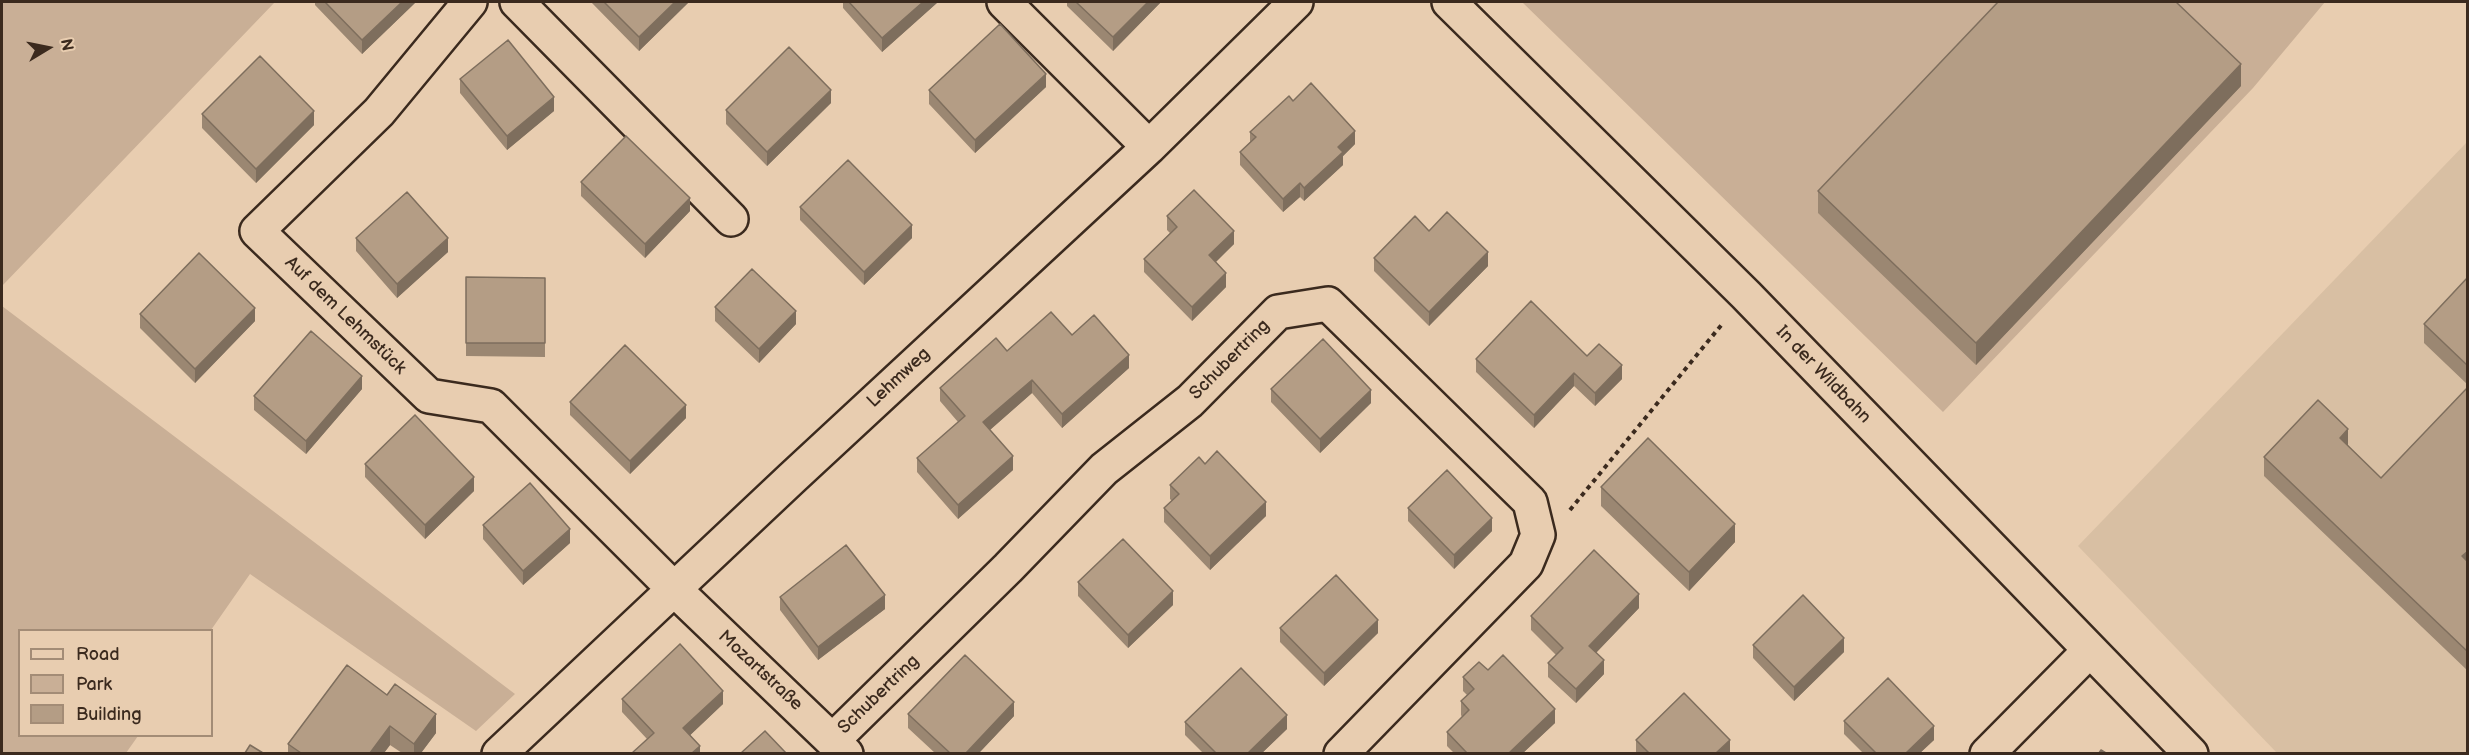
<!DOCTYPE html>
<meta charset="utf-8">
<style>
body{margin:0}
#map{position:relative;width:2469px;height:755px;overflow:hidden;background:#e8cdb0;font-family:"Balsamiq Sans",sans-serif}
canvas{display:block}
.frame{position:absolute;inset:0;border:3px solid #3b2a1e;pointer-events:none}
.legend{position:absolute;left:18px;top:629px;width:195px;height:108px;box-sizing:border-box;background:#e8cdb0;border:2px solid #a38c76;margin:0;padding:8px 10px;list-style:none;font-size:18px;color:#3b2a1e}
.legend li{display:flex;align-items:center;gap:12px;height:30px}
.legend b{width:30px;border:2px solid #a38c76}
.north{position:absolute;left:18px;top:18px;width:60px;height:60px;-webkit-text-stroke:4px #e8cdb0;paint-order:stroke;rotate:80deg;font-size:16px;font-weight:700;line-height:24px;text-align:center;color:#3b2a1e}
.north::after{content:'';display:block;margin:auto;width:21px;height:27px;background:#3b2a1e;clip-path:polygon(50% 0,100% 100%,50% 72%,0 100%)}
</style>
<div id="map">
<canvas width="2469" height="755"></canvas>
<div class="frame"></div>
<ul class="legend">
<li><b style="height:8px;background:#e8cdb0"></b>Road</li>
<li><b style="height:16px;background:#c9af96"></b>Park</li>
<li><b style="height:16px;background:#b49d85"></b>Building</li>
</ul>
<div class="north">N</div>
</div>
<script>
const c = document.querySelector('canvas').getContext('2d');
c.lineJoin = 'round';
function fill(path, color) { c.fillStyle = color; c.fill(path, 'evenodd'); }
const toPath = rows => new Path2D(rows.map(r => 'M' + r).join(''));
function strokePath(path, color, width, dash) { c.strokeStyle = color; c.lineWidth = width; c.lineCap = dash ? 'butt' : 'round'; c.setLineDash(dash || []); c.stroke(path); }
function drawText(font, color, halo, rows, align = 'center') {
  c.font = font + ' "Balsamiq Sans",sans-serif'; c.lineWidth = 6; c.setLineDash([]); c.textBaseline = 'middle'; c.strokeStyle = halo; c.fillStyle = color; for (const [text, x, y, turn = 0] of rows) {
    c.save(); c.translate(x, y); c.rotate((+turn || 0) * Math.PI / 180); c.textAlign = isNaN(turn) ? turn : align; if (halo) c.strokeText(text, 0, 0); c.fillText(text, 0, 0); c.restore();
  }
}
fill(toPath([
 [2467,142,2467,753,2277,753,2078,546]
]), '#d8bfa3');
fill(toPath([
 [2,2,275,2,2,286],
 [1522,2,2325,2,2253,88,1943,412],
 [2,306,515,694,476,731,250,574,211,630,20,630,20,736,138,736,126,753,2,753]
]), '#c9af96');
const minor = toPath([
 [470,2,379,112,257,231,429,396,491,406,674,589,846,754],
 [517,2,731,219],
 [1004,2,1149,147],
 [1449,2,1746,295,2191,754],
 [833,740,1008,568,1104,469,1190,401,1278,312,1328,304,1530,502,1538,535,1526,564,1341,754],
 [499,754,792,478,1149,147,1296,2],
 [1987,754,2090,650]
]);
strokePath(minor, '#3b2a1e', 38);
strokePath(toPath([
 [1570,510,1723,323]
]), '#3b2a1e', 4, [4.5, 4.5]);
strokePath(minor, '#e8cdb0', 33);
fill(toPath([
 [315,2,416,2,362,54,315,5],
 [591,2,689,2,639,51],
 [843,2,938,2,882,52,843,8],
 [1067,2,1161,2,1113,51,1067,6],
 [460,79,554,111,507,150,460,93],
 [2241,86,1976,365,1818,213,1818,191],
 [1046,87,975,153,929,104,929,90],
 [1293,101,1355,144,1343,156,1343,165,1304,201,1300,197,1283,212,1240,165,1240,152,1250,142,1250,132],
 [831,103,767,166,726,124,726,110],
 [202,114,314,125,256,183,202,128],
 [581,182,690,211,645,258,581,196],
 [800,207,912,238,864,285,800,220],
 [1167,216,1234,244,1215,262,1226,287,1192,321,1144,272,1144,259,1170,233,1167,230],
 [1429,231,1488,266,1429,326,1374,271,1374,258],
 [356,238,448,252,397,298,356,251],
 [466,277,545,278,545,357,466,356],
 [2468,277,2468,385,2424,343,2424,324],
 [715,307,796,324,759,363,715,321],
 [140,314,255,321,195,383,140,328],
 [1072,335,1129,368,1062,428,1032,393,990,430,1013,470,958,519,917,472,917,458,958,422,940,401,940,388,1007,351],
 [1587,356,1622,379,1595,406,1574,386,1534,428,1476,372,1476,359],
 [2468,387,2468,671,2264,476,2264,457,2348,446,2381,478],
 [362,389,306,454,254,410,254,396],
 [1271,389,1371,403,1320,453,1271,402],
 [570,402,686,418,630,474,570,415],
 [365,464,474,491,425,539,365,477],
 [1170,485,1266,516,1210,570,1164,522,1164,508,1172,501,1170,499],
 [1601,487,1735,542,1689,591,1601,506],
 [1408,508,1492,531,1454,569,1408,521],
 [483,525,570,543,523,585,483,539],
 [1078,582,1173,605,1128,648,1078,596],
 [780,597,885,609,818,660,780,610],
 [1639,608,1596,653,1604,674,1576,703,1548,677,1548,663,1556,655,1531,630,1531,616],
 [1280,628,1378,633,1324,686,1280,642],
 [1753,645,1844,652,1794,701,1753,658],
 [347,665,436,733,421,753,402,753,390,745,384,753,288,753,288,744],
 [1488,670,1555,723,1523,753,1454,753,1447,746,1447,732,1462,717,1461,715,1461,701,1467,695,1463,691,1463,677],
 [622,699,723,704,690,735,700,753,647,739,622,712],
 [908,714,1014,716,979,753,935,753,908,728],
 [1844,721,1934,740,1920,753,1863,753,1844,734],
 [1185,722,1287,729,1262,753,1203,753,1185,735],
 [1636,740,1730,753,1636,753]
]), '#9b8772');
fill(toPath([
 [402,2,416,2,362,54,362,40],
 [675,2,689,2,639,51,639,37],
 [923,2,938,2,882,52,882,38],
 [1148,2,1161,2,1113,51,1113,37],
 [2241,64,2241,86,1976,365,1976,343],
 [1046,74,1046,87,975,153,975,140],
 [831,90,831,103,767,166,767,152],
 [554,97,554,111,507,150,507,136],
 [314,111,314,125,256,183,256,169],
 [1355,131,1355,144,1343,156,1343,165,1304,201,1304,188,1338,147],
 [1300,183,1300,197,1283,212,1283,199],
 [690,198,690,211,645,258,645,244],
 [912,225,912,238,864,285,864,272],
 [1234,231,1234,244,1209,269,1209,255],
 [448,238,448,252,397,298,397,284],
 [1488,252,1488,266,1429,326,1429,312],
 [1226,273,1226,287,1192,321,1192,307],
 [255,308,255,321,195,383,195,369],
 [796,311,796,324,759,363,759,349],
 [1129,355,1129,368,1062,428,1062,414],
 [1622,365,1622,379,1595,406,1595,393],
 [1574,373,1574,386,1534,428,1534,415],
 [362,376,362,389,306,454,306,441],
 [1032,380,1032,393,983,436,983,422],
 [1371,390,1371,403,1320,453,1320,439],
 [686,405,686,418,630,474,630,461],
 [2348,429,2348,447,2340,438],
 [1013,456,1013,470,958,519,958,505],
 [474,477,474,491,425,539,425,525],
 [1266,502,1266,516,1210,570,1210,556],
 [1492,518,1492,531,1454,569,1454,555],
 [1735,524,1735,542,1689,591,1689,572],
 [570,529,570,543,523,585,523,571],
 [2468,551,2468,569,2462,556],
 [1173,591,1173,605,1128,648,1128,635],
 [1639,594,1639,608,1589,660,1589,646],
 [885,595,885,609,818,660,818,647],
 [1378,620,1378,633,1324,686,1324,673],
 [1844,638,1844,652,1794,701,1794,687],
 [1604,660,1604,674,1576,703,1576,689],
 [723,691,723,704,683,742,683,728],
 [1014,702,1014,716,979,753,966,753],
 [1555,709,1555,723,1523,753,1509,753],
 [436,714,436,733,421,753,414,753,414,744],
 [1287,715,1287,729,1262,753,1248,753],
 [390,726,390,745,384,753,370,753],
 [1934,726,1934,740,1920,753,1906,753],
 [1730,740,1730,753,1716,753],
 [700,746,700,753,692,753]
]), '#7e6e5d');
const building = toPath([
 [325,2,402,2,362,40,325,2],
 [604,2,675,2,639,37,604,2],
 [849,2,923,2,882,38,849,2],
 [1076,2,1148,2,1113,37,1076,2],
 [1998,2,2176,2,2241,64,1976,343,1818,191,1998,2],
 [1000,24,1046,74,975,140,929,90,1000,24],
 [508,40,554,97,507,136,460,79,508,40],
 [789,47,831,90,767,152,726,110,789,47],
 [260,56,314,111,256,169,202,114,260,56],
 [1311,83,1355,131,1338,147,1343,152,1304,188,1300,183,1283,199,1240,152,1256,137,1250,132,1289,96,1293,101,1311,83],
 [626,136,690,198,645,244,581,182,626,136],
 [848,160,912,225,864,272,800,207,848,160],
 [1194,190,1234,231,1209,255,1226,273,1192,307,1144,259,1177,227,1167,216,1194,190],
 [407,192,448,238,397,284,356,238,407,192],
 [1447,212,1488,252,1429,312,1374,258,1415,216,1429,231,1447,212],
 [199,253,255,308,195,369,140,314,199,253],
 [752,269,796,311,759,349,715,307,752,269],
 [466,277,545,278,545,343,466,343,466,277],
 [2468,277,2468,366,2424,324,2468,277],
 [1531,301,1587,356,1599,344,1622,365,1595,393,1574,373,1534,415,1476,359,1531,301],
 [1051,312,1072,335,1094,315,1129,355,1062,414,1032,380,983,422,1013,456,958,505,917,458,965,416,940,388,996,338,1007,351,1051,312],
 [311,331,362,376,306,441,254,396,311,331],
 [1323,339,1371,390,1320,439,1271,389,1323,339],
 [625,345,686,405,630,461,570,402,625,345],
 [2468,387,2468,551,2462,556,2468,562,2468,652,2264,457,2318,400,2348,429,2340,438,2381,478,2468,387],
 [415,415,474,477,425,525,365,464,415,415],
 [1648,438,1735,524,1689,572,1601,487,1648,438],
 [1217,451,1266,502,1210,556,1164,508,1179,494,1170,485,1199,457,1205,464,1217,451],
 [1447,470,1492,518,1454,555,1408,508,1447,470],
 [530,483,570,529,523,571,483,525,530,483],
 [1123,539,1173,591,1128,635,1078,582,1123,539],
 [846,545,885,595,818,647,780,597,846,545],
 [1594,550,1639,594,1589,646,1604,660,1576,689,1548,663,1563,648,1531,616,1594,550],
 [1336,575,1378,620,1324,673,1280,628,1336,575],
 [1803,595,1844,638,1794,687,1753,645,1803,595],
 [680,644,723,691,683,728,700,746,692,753,632,753,654,733,622,699,680,644],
 [965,655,1014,702,966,753,950,753,908,714,965,655],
 [1503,655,1555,709,1509,753,1467,753,1447,732,1469,710,1461,701,1474,689,1463,677,1479,662,1488,670,1503,655],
 [347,665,387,695,395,684,436,714,414,744,390,726,370,753,301,753,288,744,347,665],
 [1241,668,1287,715,1248,753,1216,753,1185,722,1241,668],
 [1888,678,1934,726,1906,753,1876,753,1844,721,1888,678],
 [1684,693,1730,740,1716,753,1649,753,1636,740,1684,693],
 [765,731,786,753,741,753,765,731],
 [250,745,263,753,245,753,250,745],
 [2101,750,2106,753,2099,753,2101,750]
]);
fill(building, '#b49d85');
strokePath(building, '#7e6e5d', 1.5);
drawText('18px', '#3b2a1e', '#e8cdb0', [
 ["Auf dem Lehmstück",345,316,44],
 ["Schubertring",1230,360,-45],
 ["In der Wildbahn",1823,375,46],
 ["Lehmweg",899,378,-43],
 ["Mozartstraße",760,671,43],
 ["Schubertring",879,695,-44]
]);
</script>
